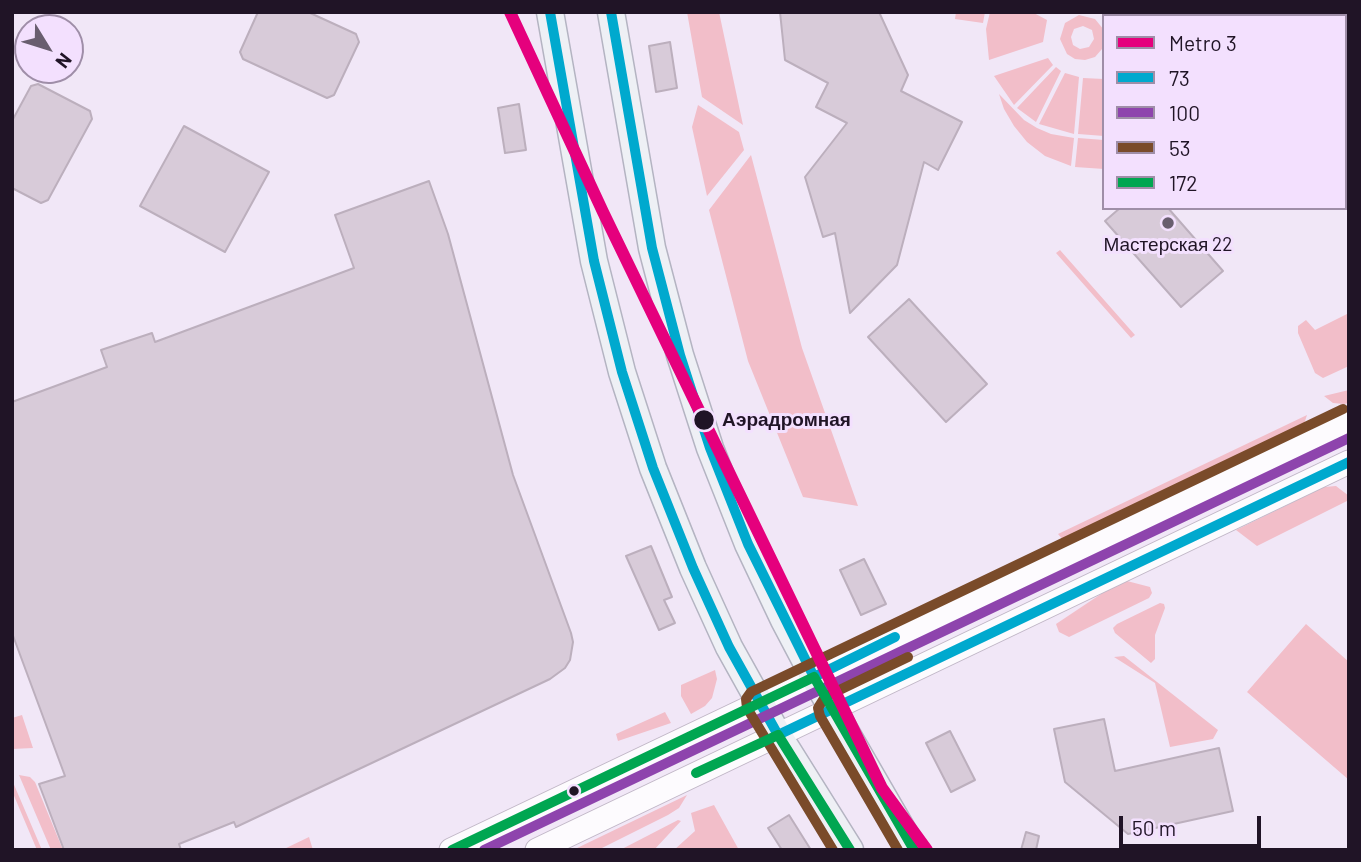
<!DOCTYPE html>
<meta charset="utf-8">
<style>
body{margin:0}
#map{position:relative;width:1361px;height:862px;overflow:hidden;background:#f1e7f7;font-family:Barlow,sans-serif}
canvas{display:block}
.frame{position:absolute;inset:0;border:14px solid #201426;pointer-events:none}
.legend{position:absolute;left:1102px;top:14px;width:245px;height:196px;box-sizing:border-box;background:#f3e0fe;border:2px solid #9f8ea8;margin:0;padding:9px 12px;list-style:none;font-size:21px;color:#201426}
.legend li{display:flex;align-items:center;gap:14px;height:35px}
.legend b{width:35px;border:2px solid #9f8ea8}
.north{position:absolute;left:14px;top:14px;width:70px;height:70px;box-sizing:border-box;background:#f3e0fe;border:2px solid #9f8ea8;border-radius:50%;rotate:128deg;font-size:19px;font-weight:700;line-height:28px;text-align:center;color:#201426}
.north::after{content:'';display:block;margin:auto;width:24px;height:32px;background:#695e6f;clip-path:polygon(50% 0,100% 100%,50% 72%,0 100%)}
.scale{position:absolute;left:1119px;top:816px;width:142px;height:32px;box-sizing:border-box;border:4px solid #201426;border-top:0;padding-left:9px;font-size:21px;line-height:24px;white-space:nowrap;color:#201426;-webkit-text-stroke:5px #f3e0fe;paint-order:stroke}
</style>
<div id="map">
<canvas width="1361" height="862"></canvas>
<div class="frame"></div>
<ul class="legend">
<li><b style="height:9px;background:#e5007d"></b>Metro 3</li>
<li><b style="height:9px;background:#00a9ce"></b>73</li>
<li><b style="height:9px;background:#8e44ad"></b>100</li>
<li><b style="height:9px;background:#7a4b2a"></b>53</li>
<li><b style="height:9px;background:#00a651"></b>172</li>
</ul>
<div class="north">N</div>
<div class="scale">50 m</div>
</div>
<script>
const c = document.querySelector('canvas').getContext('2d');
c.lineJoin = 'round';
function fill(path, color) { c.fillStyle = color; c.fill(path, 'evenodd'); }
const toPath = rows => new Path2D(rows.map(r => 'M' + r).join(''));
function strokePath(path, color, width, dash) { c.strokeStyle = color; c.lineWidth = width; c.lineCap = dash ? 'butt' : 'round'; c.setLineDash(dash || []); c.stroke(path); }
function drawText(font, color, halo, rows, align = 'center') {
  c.font = font + ' Barlow,sans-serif'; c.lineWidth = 6; c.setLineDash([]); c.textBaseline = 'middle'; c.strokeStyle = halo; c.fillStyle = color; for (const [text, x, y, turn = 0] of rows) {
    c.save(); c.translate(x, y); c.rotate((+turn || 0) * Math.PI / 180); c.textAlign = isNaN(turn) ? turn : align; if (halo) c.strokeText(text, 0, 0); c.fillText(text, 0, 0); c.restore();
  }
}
fill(toPath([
 [687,12,719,12,743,125,702,97],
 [956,12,985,12,983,23,955,19],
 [990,12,1032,12,1047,20,1043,42,989,60,986,29],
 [1079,15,1095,19,1104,30,1102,49,1095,57,1085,60,1075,59,1067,54,1060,39,1065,23],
 [1083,26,1092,30,1094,39,1089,47,1080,49,1073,45,1071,37,1074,29],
 [1048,58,1053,65,1014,105,994,76],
 [1056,67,1061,71,1036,122,1017,108],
 [1065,73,1079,77,1074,134,1039,124],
 [1083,78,1104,79,1104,136,1078,134],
 [999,94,1024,120,1037,128,1051,134,1074,138,1071,166,1045,156,1027,142,1014,126,1004,109],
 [698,105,739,132,744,150,707,196,692,127],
 [1078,138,1104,140,1104,169,1075,167],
 [751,155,802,348,858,506,803,497,748,361,709,210],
 [1060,250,1135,335,1131,338,1056,253],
 [1349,313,1349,366,1323,378,1315,373,1298,333,1298,326,1306,320,1315,330],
 [1349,390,1349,403,1344,404,1333,403,1324,396],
 [1307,415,1304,424,1290,437,1069,543,1064,541,1058,534],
 [1336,486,1349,496,1349,500,1257,546,1236,530,1324,487],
 [1127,581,1150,587,1152,593,1149,598,1069,637,1059,632,1056,624,1104,592],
 [1160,603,1164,604,1165,608,1155,635,1155,659,1151,663,1115,633,1113,628,1117,624],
 [1306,624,1349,662,1349,780,1247,692],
 [1124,656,1218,730,1213,739,1170,747,1155,683,1114,657],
 [715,670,717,679,712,698,705,706,691,714,681,696,681,685],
 [665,712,671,723,618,741,616,734],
 [22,715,33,748,12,749,12,718],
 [19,775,30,777,35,782,63,850,51,850],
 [12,780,42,850,37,850,12,791],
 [687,795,679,808,668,815,598,850,573,850],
 [714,805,739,850,674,850,695,831,691,813],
 [561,808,521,837,494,850,464,850],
 [678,820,681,821,654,850,620,850],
 [309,837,313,850,282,850]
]), '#f2bec9');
const building = toPath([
 [258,12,308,12,356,34,359,42,334,95,327,98,243,59,240,52,258,12],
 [780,12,879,12,908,75,901,91,962,122,938,170,924,162,897,265,850,313,835,233,823,237,805,177,847,123,816,107,828,83,785,60,780,12],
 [670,42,677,88,656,92,649,46,670,42],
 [38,84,90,111,92,119,48,200,41,203,12,188,12,121,31,86,38,84],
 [519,104,526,150,505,153,498,108,519,104],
 [184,126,269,172,225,252,140,206,184,126],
 [429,181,448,234,513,475,571,633,573,642,570,660,565,668,550,679,236,827,234,822,179,844,181,850,64,850,39,784,65,776,12,633,12,402,107,367,101,350,152,333,155,342,354,268,335,215,429,181],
 [1120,208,1168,208,1223,271,1181,307,1105,221,1120,208],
 [909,299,987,384,946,422,868,337,909,299],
 [651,546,672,597,664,600,675,623,659,630,626,556,651,546],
 [864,559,886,604,861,615,840,570,864,559],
 [1104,719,1115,771,1219,748,1233,811,1128,834,1065,782,1054,729,1104,719],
 [950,731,975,780,951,792,926,743,950,731],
 [789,815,811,850,782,850,768,828,789,815],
 [1026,832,1039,836,1036,850,1021,850,1026,832]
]);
fill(building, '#d8cbd9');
strokePath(building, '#bcafbd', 2);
const secondary = toPath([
 [451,850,1349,422],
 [537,850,1349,462]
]);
const primary = toPath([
 [550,12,594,261,622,372,653,468,693,568,729,647,778,735,850,850],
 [611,12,652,248,680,355,710,448,748,544,784,620,814,677,914,850]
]);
strokePath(secondary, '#c0b6c6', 25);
strokePath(primary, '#b4b4c2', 29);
strokePath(secondary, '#fdfbfe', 23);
strokePath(primary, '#eef0f5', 26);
strokePath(toPath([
 [550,12,594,261,622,372,653,468,693,568,729,647,778,735,1349,462],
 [611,12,652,248,680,355,710,448,748,544,814,677,895,637]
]), '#00a9ce', 10);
strokePath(toPath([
 [484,850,1349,438]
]), '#8e44ad', 10);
strokePath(toPath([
 [833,850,747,708,746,699,751,692,1343,409],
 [898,850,820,716,818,708,825,697,908,657]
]), '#7a4b2a', 10);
strokePath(toPath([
 [696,773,778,735,850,850],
 [452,850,814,677,914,850]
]), '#00a651', 10);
strokePath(toPath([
 [510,12,603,212,882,788,927,850]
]), '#e5007d', 12);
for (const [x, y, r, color] of [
 [1168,223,7,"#695e6f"],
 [704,420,11,"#201426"],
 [574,791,6,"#201426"]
]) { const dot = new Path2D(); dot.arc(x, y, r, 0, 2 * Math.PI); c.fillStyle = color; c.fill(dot); strokePath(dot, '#f3e0fe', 2.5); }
drawText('19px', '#201426', '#f3e0fe', [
 ["Мастерская 22",1168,245]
]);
drawText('bold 19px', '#201426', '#f3e0fe', [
 ["Аэрадромная",722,420]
], 'left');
</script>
